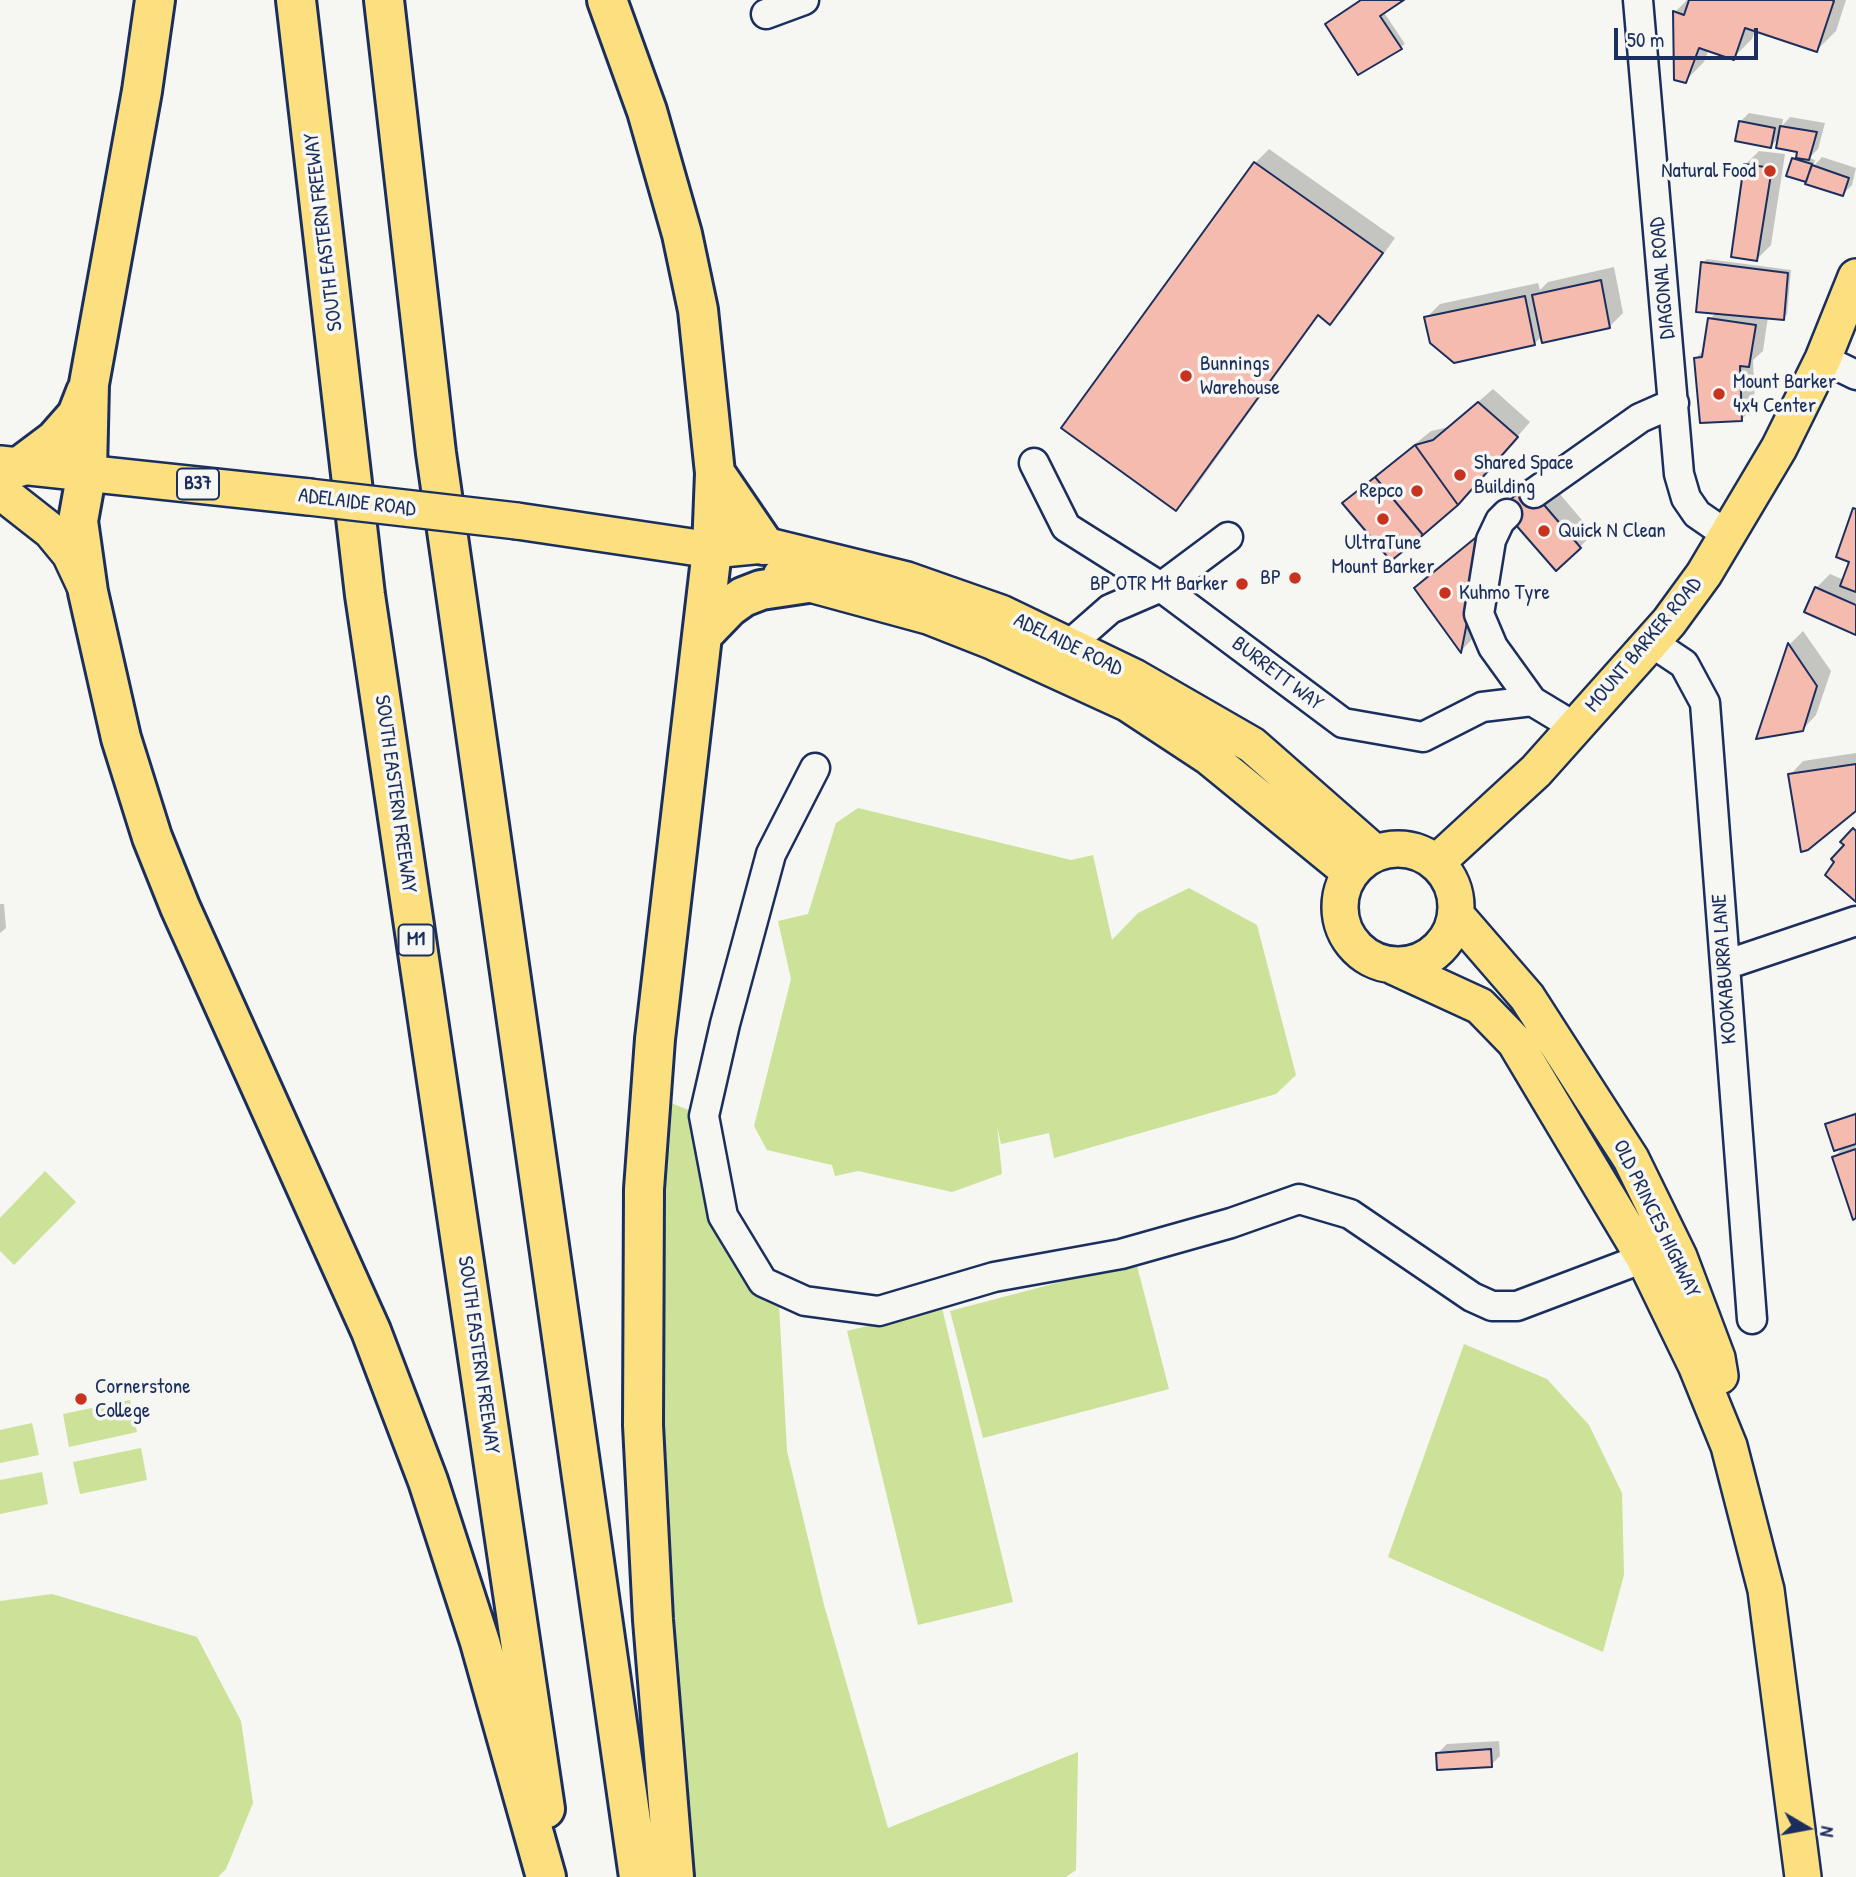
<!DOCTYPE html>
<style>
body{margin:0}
#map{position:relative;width:1856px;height:1877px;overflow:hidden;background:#f6f6f2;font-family:"Patrick Hand",sans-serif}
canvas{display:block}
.north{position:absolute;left:1772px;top:1793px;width:70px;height:70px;-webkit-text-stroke:5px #f6f6f2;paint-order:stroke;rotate:100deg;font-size:19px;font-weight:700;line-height:28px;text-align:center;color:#1b2f5e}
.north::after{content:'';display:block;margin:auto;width:24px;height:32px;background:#1b2f5e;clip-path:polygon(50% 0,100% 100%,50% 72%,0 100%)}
.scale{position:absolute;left:1614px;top:28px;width:144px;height:32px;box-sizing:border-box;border:4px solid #1b2f5e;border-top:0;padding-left:9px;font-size:21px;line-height:24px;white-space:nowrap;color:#1b2f5e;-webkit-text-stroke:5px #f6f6f2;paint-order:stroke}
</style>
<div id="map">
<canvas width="1856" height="1877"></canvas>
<div class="north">N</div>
<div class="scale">50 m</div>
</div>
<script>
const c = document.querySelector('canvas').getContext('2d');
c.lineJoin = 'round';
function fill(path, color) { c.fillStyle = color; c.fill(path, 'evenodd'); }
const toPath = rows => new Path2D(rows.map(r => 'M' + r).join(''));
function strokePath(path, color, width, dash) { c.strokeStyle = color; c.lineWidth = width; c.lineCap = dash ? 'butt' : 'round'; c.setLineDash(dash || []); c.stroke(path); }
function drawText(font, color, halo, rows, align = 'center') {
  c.font = font + ' "Patrick Hand",sans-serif'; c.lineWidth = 7; c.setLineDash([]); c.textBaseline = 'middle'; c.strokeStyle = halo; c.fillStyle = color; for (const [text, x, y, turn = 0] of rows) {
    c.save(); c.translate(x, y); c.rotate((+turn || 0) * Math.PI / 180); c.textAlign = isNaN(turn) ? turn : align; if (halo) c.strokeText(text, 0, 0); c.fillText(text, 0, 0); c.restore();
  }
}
fill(toPath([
 [858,808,1071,860,1093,855,1112,940,1138,913,1189,888,1257,925,1296,1075,1276,1094,1054,1158,1049,1133,1001,1144,997,1126,1002,1174,952,1192,858,1171,835,1176,832,1165,767,1150,754,1126,791,979,778,921,808,914,836,823],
 [650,1095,704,1116,723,1216,779,1304,787,1451,824,1605,888,1828,1078,1752,1076,1870,1066,1877,674,1877],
 [45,1171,76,1202,14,1265,0,1251,0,1218],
 [1136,1262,1169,1389,983,1438,950,1311],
 [942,1308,1013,1602,918,1625,847,1331],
 [1464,1344,1547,1379,1589,1425,1622,1493,1624,1575,1603,1652,1388,1557],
 [130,1400,137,1432,69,1447,63,1414],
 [32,1423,39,1455,0,1463,0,1430],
 [141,1448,147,1480,80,1494,73,1462],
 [42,1472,48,1504,0,1514,0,1480],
 [52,1594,197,1637,241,1721,253,1803,226,1869,218,1877,0,1877,0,1601]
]), '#cbe298');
fill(toPath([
 [1362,0,1401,0,1383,11,1405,44,1359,73],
 [1687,0,1846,0,1836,31,1817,50,1755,30,1752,39,1733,58,1709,49,1704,62,1685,81,1675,12],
 [1749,113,1783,119,1782,126,1790,117,1825,123,1818,149,1809,158,1815,160,1813,167,1822,157,1856,168,1852,185,1843,194,1807,183,1794,159,1799,150,1780,137,1771,146,1740,122],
 [1269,149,1395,238,1344,309,1330,323,1320,314,1190,495,1176,509,1255,163],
 [1759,151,1785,154,1771,245,1757,259,1745,165],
 [1707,259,1791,270,1787,314,1783,318,1768,317,1763,351,1753,360,1755,406,1741,420,1696,358,1705,349,1710,319,1717,312,1703,263],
 [1614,267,1623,313,1609,327,1542,336,1534,344,1426,318,1440,304,1538,283,1540,290,1548,282],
 [1493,389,1530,422,1472,489,1348,499,1431,431,1449,427],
 [1542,473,1593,533,1580,547,1504,508],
 [1856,508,1856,633,1816,588,1830,574,1844,580,1851,561],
 [1497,519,1474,637,1461,651,1416,588],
 [1803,631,1831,671,1816,715,1802,730,1758,737,1790,644],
 [1856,753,1856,808,1790,775,1803,761],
 [0,904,4,904,6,928,0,933],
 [1856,1112,1856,1217,1834,1157,1846,1145,1827,1124],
 [1499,1741,1500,1756,1491,1765,1438,1753,1447,1744]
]), '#0003');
const building = toPath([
 [1361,0,1404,0,1380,16,1402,49,1358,75,1325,24,1361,0],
 [1689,0,1832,0,1834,1,1817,52,1745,28,1734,60,1699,48,1686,83,1674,80,1673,11,1684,15,1689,0],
 [1739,121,1775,128,1771,148,1735,141,1739,121],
 [1780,126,1817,132,1809,160,1796,158,1797,152,1776,148,1780,126],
 [1792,158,1812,164,1806,182,1786,176,1792,158],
 [1254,162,1383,253,1330,325,1318,315,1176,511,1061,428,1254,162],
 [1744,164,1772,168,1757,261,1731,257,1744,164],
 [1812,165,1849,178,1843,196,1805,184,1812,165],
 [1701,262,1788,273,1784,320,1696,312,1701,262],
 [1601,280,1610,328,1542,343,1532,295,1601,280],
 [1525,296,1535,345,1454,363,1430,343,1424,317,1525,296],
 [1708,318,1756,325,1749,367,1740,366,1742,421,1700,423,1694,358,1702,357,1708,318],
 [1478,402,1518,437,1458,505,1415,445,1433,440,1478,402],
 [1415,445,1458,505,1423,535,1375,477,1415,445],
 [1375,477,1423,535,1391,561,1342,503,1375,477],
 [1527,485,1581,548,1556,571,1501,508,1527,485],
 [1853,508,1856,509,1856,592,1840,586,1849,562,1836,557,1853,508],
 [1485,530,1461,653,1414,588,1485,530],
 [1815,587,1856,605,1856,635,1804,612,1815,587],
 [1788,643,1817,686,1803,731,1756,739,1788,643],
 [1856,764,1856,811,1808,850,1801,852,1788,774,1856,764],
 [1853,828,1856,831,1856,902,1825,875,1834,862,1831,859,1844,845,1840,842,1853,828],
 [1856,1114,1856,1144,1834,1151,1825,1124,1856,1114],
 [1856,1149,1856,1218,1853,1220,1832,1157,1856,1149],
 [1491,1749,1492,1767,1437,1770,1436,1753,1491,1749]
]);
fill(building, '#f5bbaf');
strokePath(building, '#1b2f5e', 2);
const minor = toPath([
 [1638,0,1679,474,1686,498,1697,514,1729,536],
 [766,14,804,0],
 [1823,359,1856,375],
 [1034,463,1066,527,1161,587,1343,723,1423,737,1482,707,1532,701,1575,727],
 [1534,493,1640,418,1674,403],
 [1507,514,1500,521,1491,540,1479,614,1493,647,1532,701],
 [1651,642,1684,664,1705,703,1752,1319],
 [1069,645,1110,609,1161,587,1228,537],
 [815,768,771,854,725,1024,704,1116,723,1216,763,1282,805,1301,879,1311,994,1277,1121,1254,1231,1223,1299,1199,1350,1214,1472,1297,1492,1306,1517,1306,1644,1258],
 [1725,965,1856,921]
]);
const major = toPath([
 [0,464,309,497],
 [0,491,51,531,70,554,85,586],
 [517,521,712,550,764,545,907,580,1001,613,1134,677,1252,745,1375,853],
 [781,576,928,616,994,642,1127,703,1209,757,1351,873],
 '1340 907a58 58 0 1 1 116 0a58 58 0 1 1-116 0Z',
 [1436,863,1536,771,1669,622,1704,574,1779,448,1823,359,1856,277],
 [1456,915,1527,997,1631,1159,1679,1257,1717,1358,1720,1376],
 [1393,966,1480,1006,1515,1042,1644,1258,1696,1365,1729,1446,1766,1590,1803,1877]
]);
const highway = toPath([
 [155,0,142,91,89,384,87,471,78,521,88,592,121,738,152,837,180,907,371,1331,428,1481,480,1642,546,1877],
 [296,0,365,595,545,1809],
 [384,0,436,453,639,1877],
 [607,0,647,111,682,234,698,310,715,473,712,550,655,1039,644,1189,643,1425,653,1620,674,1877],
 [19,467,55,440,77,415,86,392],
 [715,473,764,545],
 [703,634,729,607,743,597,761,590,808,583]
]);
strokePath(minor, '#1b2f5e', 33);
strokePath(major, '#1b2f5e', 40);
strokePath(highway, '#1b2f5e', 44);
strokePath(minor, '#f6f6f2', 28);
strokePath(major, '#fce080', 35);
strokePath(highway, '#fce080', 38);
const majorBridge = toPath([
 [309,497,517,521]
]);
strokePath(majorBridge, '#1b2f5e', 40, []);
strokePath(majorBridge, '#fce080', 35);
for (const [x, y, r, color] of [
 [1770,171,7,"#c8321e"],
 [1186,376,7,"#c8321e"],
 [1719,394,7,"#c8321e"],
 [1460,475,7,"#c8321e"],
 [1417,491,7,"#c8321e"],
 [1383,519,7,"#c8321e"],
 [1544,531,7,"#c8321e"],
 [1295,578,7,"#c8321e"],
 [1242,584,7,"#c8321e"],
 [1445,593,7,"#c8321e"],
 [81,1399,7,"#c8321e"]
]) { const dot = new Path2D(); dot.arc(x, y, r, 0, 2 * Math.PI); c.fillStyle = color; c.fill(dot); strokePath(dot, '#f6f6f2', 2.5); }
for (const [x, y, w] of [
 [198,484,42],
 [416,940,35]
]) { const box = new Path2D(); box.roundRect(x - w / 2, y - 15.5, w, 31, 5); c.fillStyle = '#f6f6f2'; c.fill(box); strokePath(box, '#1b2f5e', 2); }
drawText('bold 19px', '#1b2f5e', null, [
 ["B37",198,484],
 ["M1",416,940]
]);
drawText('21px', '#1b2f5e', '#f6f6f2', [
 ["Natural Food",1756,171,"right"],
 ["Bunnings",1200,364],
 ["Warehouse",1200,388],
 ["Mount Barker",1733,382],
 ["4x4 Center",1733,406],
 ["Shared Space",1474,463],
 ["Building",1474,487],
 ["Repco",1403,491,"right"],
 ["Quick N Clean",1558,531],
 ["UltraTune",1383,543,"center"],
 ["Mount Barker",1383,567,"center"],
 ["BP",1281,578,"right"],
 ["BP OTR Mt Barker",1228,584,"right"],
 ["Kuhmo Tyre",1459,593],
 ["Cornerstone",95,1387],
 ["College",95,1411]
], 'left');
drawText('21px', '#1b2f5e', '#f6f6f2', [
 ["SOUTH EASTERN FREEWAY",324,232,-97],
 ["DIAGONAL ROAD",1663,278,-95],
 ["ADELAIDE ROAD",357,503,7],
 ["ADELAIDE ROAD",1068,645,26],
 ["MOUNT BARKER ROAD",1644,645,-50],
 ["BURRETT WAY",1277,674,37],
 ["SOUTH EASTERN FREEWAY",395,794,82],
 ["KOOKABURRA LANE",1725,969,-94],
 ["OLD PRINCES HIGHWAY",1656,1219,64],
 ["SOUTH EASTERN FREEWAY",478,1355,82]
]);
</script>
